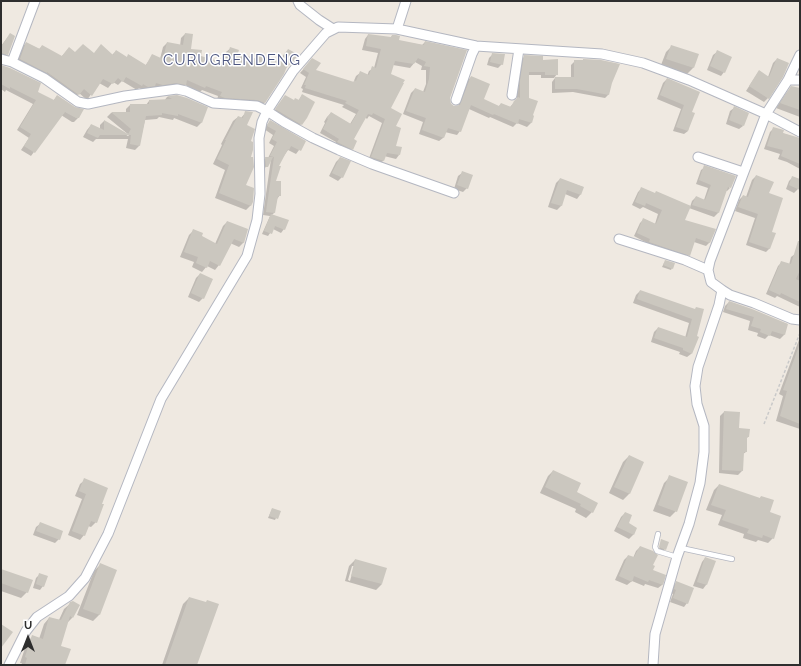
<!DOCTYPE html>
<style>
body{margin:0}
#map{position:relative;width:801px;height:666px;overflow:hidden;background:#efe9e1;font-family:Raleway,sans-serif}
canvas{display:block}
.frame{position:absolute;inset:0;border:2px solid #2e2e2e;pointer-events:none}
.north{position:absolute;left:8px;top:618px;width:40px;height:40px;-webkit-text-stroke:3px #fff;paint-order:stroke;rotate:0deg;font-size:11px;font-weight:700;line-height:16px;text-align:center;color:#2e2e2e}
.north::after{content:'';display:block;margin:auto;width:14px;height:18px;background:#2e2e2e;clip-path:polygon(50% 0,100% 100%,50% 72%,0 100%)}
</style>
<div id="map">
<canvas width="801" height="666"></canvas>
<div class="frame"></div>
<div class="north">U</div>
</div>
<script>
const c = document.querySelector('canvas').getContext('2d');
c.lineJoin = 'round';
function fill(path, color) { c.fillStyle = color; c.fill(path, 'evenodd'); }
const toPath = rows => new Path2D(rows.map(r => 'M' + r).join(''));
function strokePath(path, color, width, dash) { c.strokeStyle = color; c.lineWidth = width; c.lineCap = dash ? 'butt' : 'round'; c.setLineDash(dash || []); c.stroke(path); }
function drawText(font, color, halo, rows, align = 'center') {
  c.font = font + ' Raleway,sans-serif'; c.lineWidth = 3; c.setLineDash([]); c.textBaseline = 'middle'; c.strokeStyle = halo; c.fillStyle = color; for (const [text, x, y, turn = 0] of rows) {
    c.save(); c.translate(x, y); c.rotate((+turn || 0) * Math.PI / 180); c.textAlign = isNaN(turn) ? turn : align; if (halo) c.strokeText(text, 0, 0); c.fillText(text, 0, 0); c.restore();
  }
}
fill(toPath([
 [10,34,7,54,4,57,1,57,1,46],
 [185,34,190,49,200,57,223,64,226,52,231,48,237,54,255,59,259,55,279,63,284,54,288,50,289,65,285,69,264,103,260,107,217,100,218,96,202,90,200,92,185,85,181,88,158,89,153,87,149,90,144,90,139,88,137,90,122,81,118,85,113,82,108,88,99,83,87,100,79,93,74,99,16,63,22,47,26,43,39,49,42,46,61,57,69,48,75,54,112,55,116,51,126,58,129,55,145,66,153,55,160,59,163,47,167,43,180,46,181,38],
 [368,35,390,38,392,36,398,41,422,45,425,42,449,98,449,102,453,106,458,107,467,81,471,77,483,100,498,107,501,104,510,107,517,99,517,85,521,60,525,56,542,61,557,74,554,78,571,78,571,65,575,61,583,60,611,83,608,95,605,98,573,92,552,93,552,82,555,78,541,78,541,75,528,75,528,99,531,116,533,116,531,123,527,127,517,123,513,127,490,117,489,118,469,109,460,131,457,135,445,132,443,138,439,141,419,134,423,122,403,114,411,93,415,89,423,92,426,84,426,70,421,70,422,66,415,62,410,68,393,65,390,74,389,109,395,127,394,146,399,155,396,159,384,156,383,161,379,164,368,161,382,123,369,116,367,119,365,117,353,140,352,149,349,153,334,146,336,142,320,133,325,123,324,122,327,117,331,113,350,124,356,114,342,107,344,105,302,92,303,89,301,88,306,77,300,73,309,63,315,71,353,83,356,76,360,73,367,76,369,71,374,68,378,53,362,50,365,39],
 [672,46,697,55,693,68,687,74,661,65,666,52],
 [717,52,724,72,721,76,707,70,713,55],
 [493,54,502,64,498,68,487,65,489,58],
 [777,59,768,98,764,102,746,91,759,71,768,77,773,63],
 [1,66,37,92,53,101,57,96,78,118,74,122,72,122,61,115,31,156,21,150,29,138,17,130,33,104,6,90,5,92,1,89],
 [667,79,691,113,688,131,684,134,673,131,681,109,657,99,663,83],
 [792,87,800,89,800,117,776,108,787,92],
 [302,95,301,124,298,128,273,113,285,96,294,101,298,101],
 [177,96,207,108,201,123,197,127,174,118,173,120,159,117,157,119,145,120,139,146,135,150,126,148,128,139,96,139,93,142,83,137,87,130,91,125,100,129,100,125,104,121,128,136,129,135,107,117,111,113,126,113,126,109,130,105,146,105,149,101,164,101,167,97],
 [734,108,743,126,739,129,726,124,730,111],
 [246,112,246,126,250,142,245,185,251,205,246,210,215,198,225,170,213,164,222,145,221,144,233,121,238,117,241,118],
 [270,121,305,142,296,154,288,150,277,166,274,182,280,195,277,199,274,213,272,215,287,221,284,229,281,233,273,229,268,236,262,234,270,216,263,215,271,159,263,171,262,161,266,158,268,158,274,146,269,143,273,135,264,129],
 [774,128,782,133,800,139,800,169,787,162,778,159,780,154,764,149,770,132],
 [340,158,342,177,338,181,329,176,336,162],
 [705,167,730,188,727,191,725,191,718,213,714,217,689,208,683,221,710,242,706,246,694,242,689,255,685,259,646,246,647,243,634,236,640,223,644,219,655,224,658,214,643,207,640,209,632,205,638,192,641,189,690,207,692,201,696,197,704,200,708,188,696,184,701,170],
 [462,173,467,188,463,192,454,189,458,176],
 [756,176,768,193,771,233,770,248,766,252,746,245,755,218,735,211,739,200,743,196,746,197,752,180],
 [793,177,800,180,798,189,794,193,786,189,789,181],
 [560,179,583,187,580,195,577,199,565,194,561,206,557,210,548,207,556,183],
 [227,222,244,242,239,247,230,243,219,265,215,270,207,266,202,272,192,267,194,262,180,257,189,235,193,231,201,236,215,244,223,226],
 [795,254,800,255,800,307,777,296,775,298,766,294,778,266,782,262,789,265,791,257],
 [664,263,672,268,671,270,662,267],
 [200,274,203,298,199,302,188,297,196,278],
 [640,291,694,310,691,354,687,357,679,354,680,352,651,342,654,332,658,328,685,338,689,323,633,303,636,295],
 [729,302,787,324,784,335,780,339,769,335,765,339,757,336,758,333,748,330,750,321,723,312,725,306],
 [800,337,800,429,776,421,783,396,779,394],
 [724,412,738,429,748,437,746,439,746,452,743,454,742,471,738,475,719,473,720,416],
 [629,456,643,463,629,494,623,500,609,493,623,462],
 [553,471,592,512,586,518,575,512,576,509,540,493,548,476],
 [670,477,676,511,670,517,653,511,664,483],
 [85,480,96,522,91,527,88,526,84,535,80,540,68,535,82,499,75,496,80,484],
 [719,485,759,499,761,497,769,513,773,538,768,543,758,540,756,542,743,538,744,534,718,525,722,515,706,510,714,490],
 [272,509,279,512,275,520,268,518],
 [625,513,627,524,636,528,633,535,629,539,614,531,621,517],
 [40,524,59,539,55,543,33,535,36,527],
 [662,540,665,549,663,551,659,549],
 [640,547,652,566,652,571,664,575,662,585,658,588,645,584,644,586,632,581,627,585,615,580,624,560,628,556,633,558,636,551],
 [705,558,715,562,706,585,703,589,693,586,702,562],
 [355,560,382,584,376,590,345,581,349,566],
 [352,566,354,566,350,581,348,580],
 [100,565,115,570,99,615,93,621,77,615,94,571],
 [1,570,27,592,21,598,1,591],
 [40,574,43,586,40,590,33,588,36,578],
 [677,582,687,603,684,607,670,602,673,594,671,593,673,586],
 [189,598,196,665,162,665,183,604],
 [71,603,72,618,67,623,60,646,64,665,21,665,22,663,20,663,27,642,33,636,39,639,44,624,49,618,59,620,64,609]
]), '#0003');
fill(toPath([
 [10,33,15,36,8,55,1,53,1,47],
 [185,33,193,34,191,49,202,50,201,56,225,63,230,47,239,50,238,53,257,59,259,54,281,62,288,49,299,55,290,65,288,64,284,74,265,103,257,100,225,98,220,96,222,92,206,86,205,88,187,80,186,85,176,83,163,85,156,83,155,86,148,87,143,84,142,86,126,77,123,82,118,78,113,84,103,79,92,96,84,89,79,95,47,72,47,73,20,59,26,42,40,49,42,45,62,56,69,47,75,52,83,44,94,53,101,44,113,55,116,50,127,57,128,54,146,65,152,54,163,59,167,42,183,45],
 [368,34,391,37,392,35,396,35,400,36,399,40,424,45,425,41,467,50,450,98,451,104,454,106,460,105,461,102,471,76,490,84,484,99,499,106,501,103,511,107,514,101,518,97,520,98,520,81,524,55,543,56,543,60,558,59,558,75,545,75,545,72,529,72,529,98,538,101,533,115,534,116,532,123,519,119,518,124,494,114,493,115,471,105,461,132,448,128,444,138,422,130,426,118,406,111,415,88,425,92,429,79,430,67,424,66,426,62,418,58,414,64,395,61,391,74,405,80,403,83,404,83,391,108,402,114,396,126,401,128,396,146,402,147,400,155,387,153,384,161,371,157,385,119,373,113,372,115,368,114,354,139,357,141,353,150,337,142,339,139,323,129,328,119,327,118,331,112,351,124,359,110,345,103,347,101,305,88,306,85,304,85,309,73,303,69,312,58,321,63,316,70,354,82,354,80,356,81,360,71,369,75,372,66,376,68,381,49,366,46],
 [671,45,699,54,694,68,666,59],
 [717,50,732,57,725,73,710,66],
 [492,53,505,54,503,65,490,62],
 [777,58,789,63,783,77,769,99,749,86,759,70,769,77],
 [583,59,601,60,620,64,612,83,609,95,577,89,555,89,555,77,574,77,574,60,583,60],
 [1,65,10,68,41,83,38,92,54,100,57,95,75,107,84,109,79,118,76,118,65,112,35,153,24,146,31,134,20,127,36,100,10,87,10,89,1,84],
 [667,78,700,92,692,112,695,113,688,131,676,127,684,105,660,95],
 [791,86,800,88,800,110,780,103],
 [302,94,315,102,307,118,302,125,275,109,285,95,294,100,295,98,299,100],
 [177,95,187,98,208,107,202,123,178,114,178,116,162,113,162,115,146,116,140,146,130,144,131,135,100,135,98,138,87,133,91,124,104,130,104,120,128,134,131,129,111,112,130,112,130,104,149,104,149,100,172,99,167,96],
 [734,106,749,113,744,126,729,120],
 [245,111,253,112,247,125,255,129,251,141,253,142,253,150,251,157,253,157,254,167,246,185,254,188,253,202,251,206,219,193,229,165,217,159,226,140,225,140,238,116,243,118],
 [270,120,306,141,301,151,291,146,289,150,288,149,279,166,281,166,276,181,281,181,281,196,278,196,275,213,266,212,274,157,270,156,277,142,272,139,276,131,267,126],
 [773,127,784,130,783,133,800,138,800,164,781,156,783,150,767,146],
 [265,157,273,157,268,167,266,167],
 [340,157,351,161,343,178,332,173],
 [704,165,736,176,731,188,728,187,719,213,692,205,696,196,705,200,711,185,699,180],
 [462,171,473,175,468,189,457,185],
 [756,175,774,182,769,193,783,198,772,232,776,233,770,249,749,242,758,214,738,207,743,195,748,197],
 [792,176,800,179,800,190,789,185],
 [560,178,584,187,581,195,567,190,562,206,551,203],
 [641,187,655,193,656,191,691,206,685,220,716,229,710,243,696,238,690,256,649,242,650,239,637,233,643,218,656,224,662,210,646,203,645,206,635,202],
 [271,214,289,220,285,230,275,226,272,234,264,231],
 [227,221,248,229,244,243,234,239,220,266,210,261,207,268,196,263,198,257,184,252,193,229,203,233,202,236,217,244],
 [798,241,800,241,800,270,796,279,800,281,800,302,781,293,780,295,769,290,781,261,791,264],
 [665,260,675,263,673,269,663,265],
 [200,273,213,279,204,299,191,293],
 [640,290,695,309,696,307,704,309,697,336,699,337,692,354,683,350,683,348,654,338,658,327,687,337,692,319,637,299],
 [729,301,752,309,788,324,785,335,772,331,770,336,760,332,761,329,751,326,754,317,726,309],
 [799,346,800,346,800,424,780,416,787,391,783,390],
 [724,411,740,412,739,428,750,429,749,437,747,437,747,452,744,452,743,471,722,470],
 [629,455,644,462,630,494,614,487],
 [553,470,581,483,577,492,598,503,593,513,580,506,581,504,545,487],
 [669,475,688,482,677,512,658,505],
 [84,478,108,488,102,504,104,504,97,523,91,521,85,536,72,531,86,494,79,491],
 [719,484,760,498,761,496,774,500,770,512,781,516,774,539,763,535,762,538,747,533,749,529,722,520,726,510,711,505],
 [272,508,281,511,278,519,269,516],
 [625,512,632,515,629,523,637,528,634,535,617,527],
 [40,522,63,531,60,540,36,531],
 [661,539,669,542,666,550,659,547],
 [640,546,653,551,658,555,653,565,655,566,653,570,666,575,663,585,649,580,648,582,634,576,632,582,619,576,628,555,634,557],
 [705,557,716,561,707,585,697,582],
 [355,559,387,568,382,584,351,576],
 [100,563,117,570,100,615,83,609],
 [1,569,33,580,28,593,1,583],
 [39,573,48,576,44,587,36,584],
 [676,581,694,588,688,604,673,598,676,590,674,589],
 [189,597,206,602,207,600,219,604,197,665,165,665],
 [73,601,80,605,73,618,70,616,61,646,71,649,65,665,25,665,27,658,25,657,32,635,43,639,49,617,61,620,70,602],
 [1,624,13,632,1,648]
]), '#cbc7bf');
const lane = toPath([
 [658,534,655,547,657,551,677,557],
 [681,548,732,559]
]);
const street = toPath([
 [298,1,300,5,319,20,333,29],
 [397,29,476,46,602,54,643,63,689,80,766,114,800,132],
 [1,59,12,62,44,78,78,102,88,104,125,96,177,89,186,91,213,103,257,106,267,111,284,122,313,138,339,150,372,164,454,193],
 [12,62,35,1],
 [788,80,800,80],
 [512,95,519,49],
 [456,100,472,54,476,46],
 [698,157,743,172],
 [619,239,685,260,708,270],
 [722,290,730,295,754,303,792,319,800,320],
 [9,665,26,631,37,617,69,596,85,578,108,534,161,399,247,256,257,220,260,194,259,138,262,122,267,111,293,71,326,33,338,27,397,29,406,1],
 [653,665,655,634,677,557,689,524,700,483,704,452,704,426,697,404,695,386,698,367,719,305,722,290,711,282,708,270,710,261,766,114,788,80,800,55]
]);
strokePath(lane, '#b4b7c1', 6);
strokePath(street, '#b4b7c1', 11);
strokePath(toPath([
 [764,424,800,333]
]), '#c9c9c9', 1.5, [3, 2]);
strokePath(lane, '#fff', 4.5);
strokePath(street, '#fff', 9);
c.letterSpacing = '1px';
drawText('15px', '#4d5680', '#fff', [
 ["CURUGRENDENG",232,60]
]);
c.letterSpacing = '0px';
</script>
